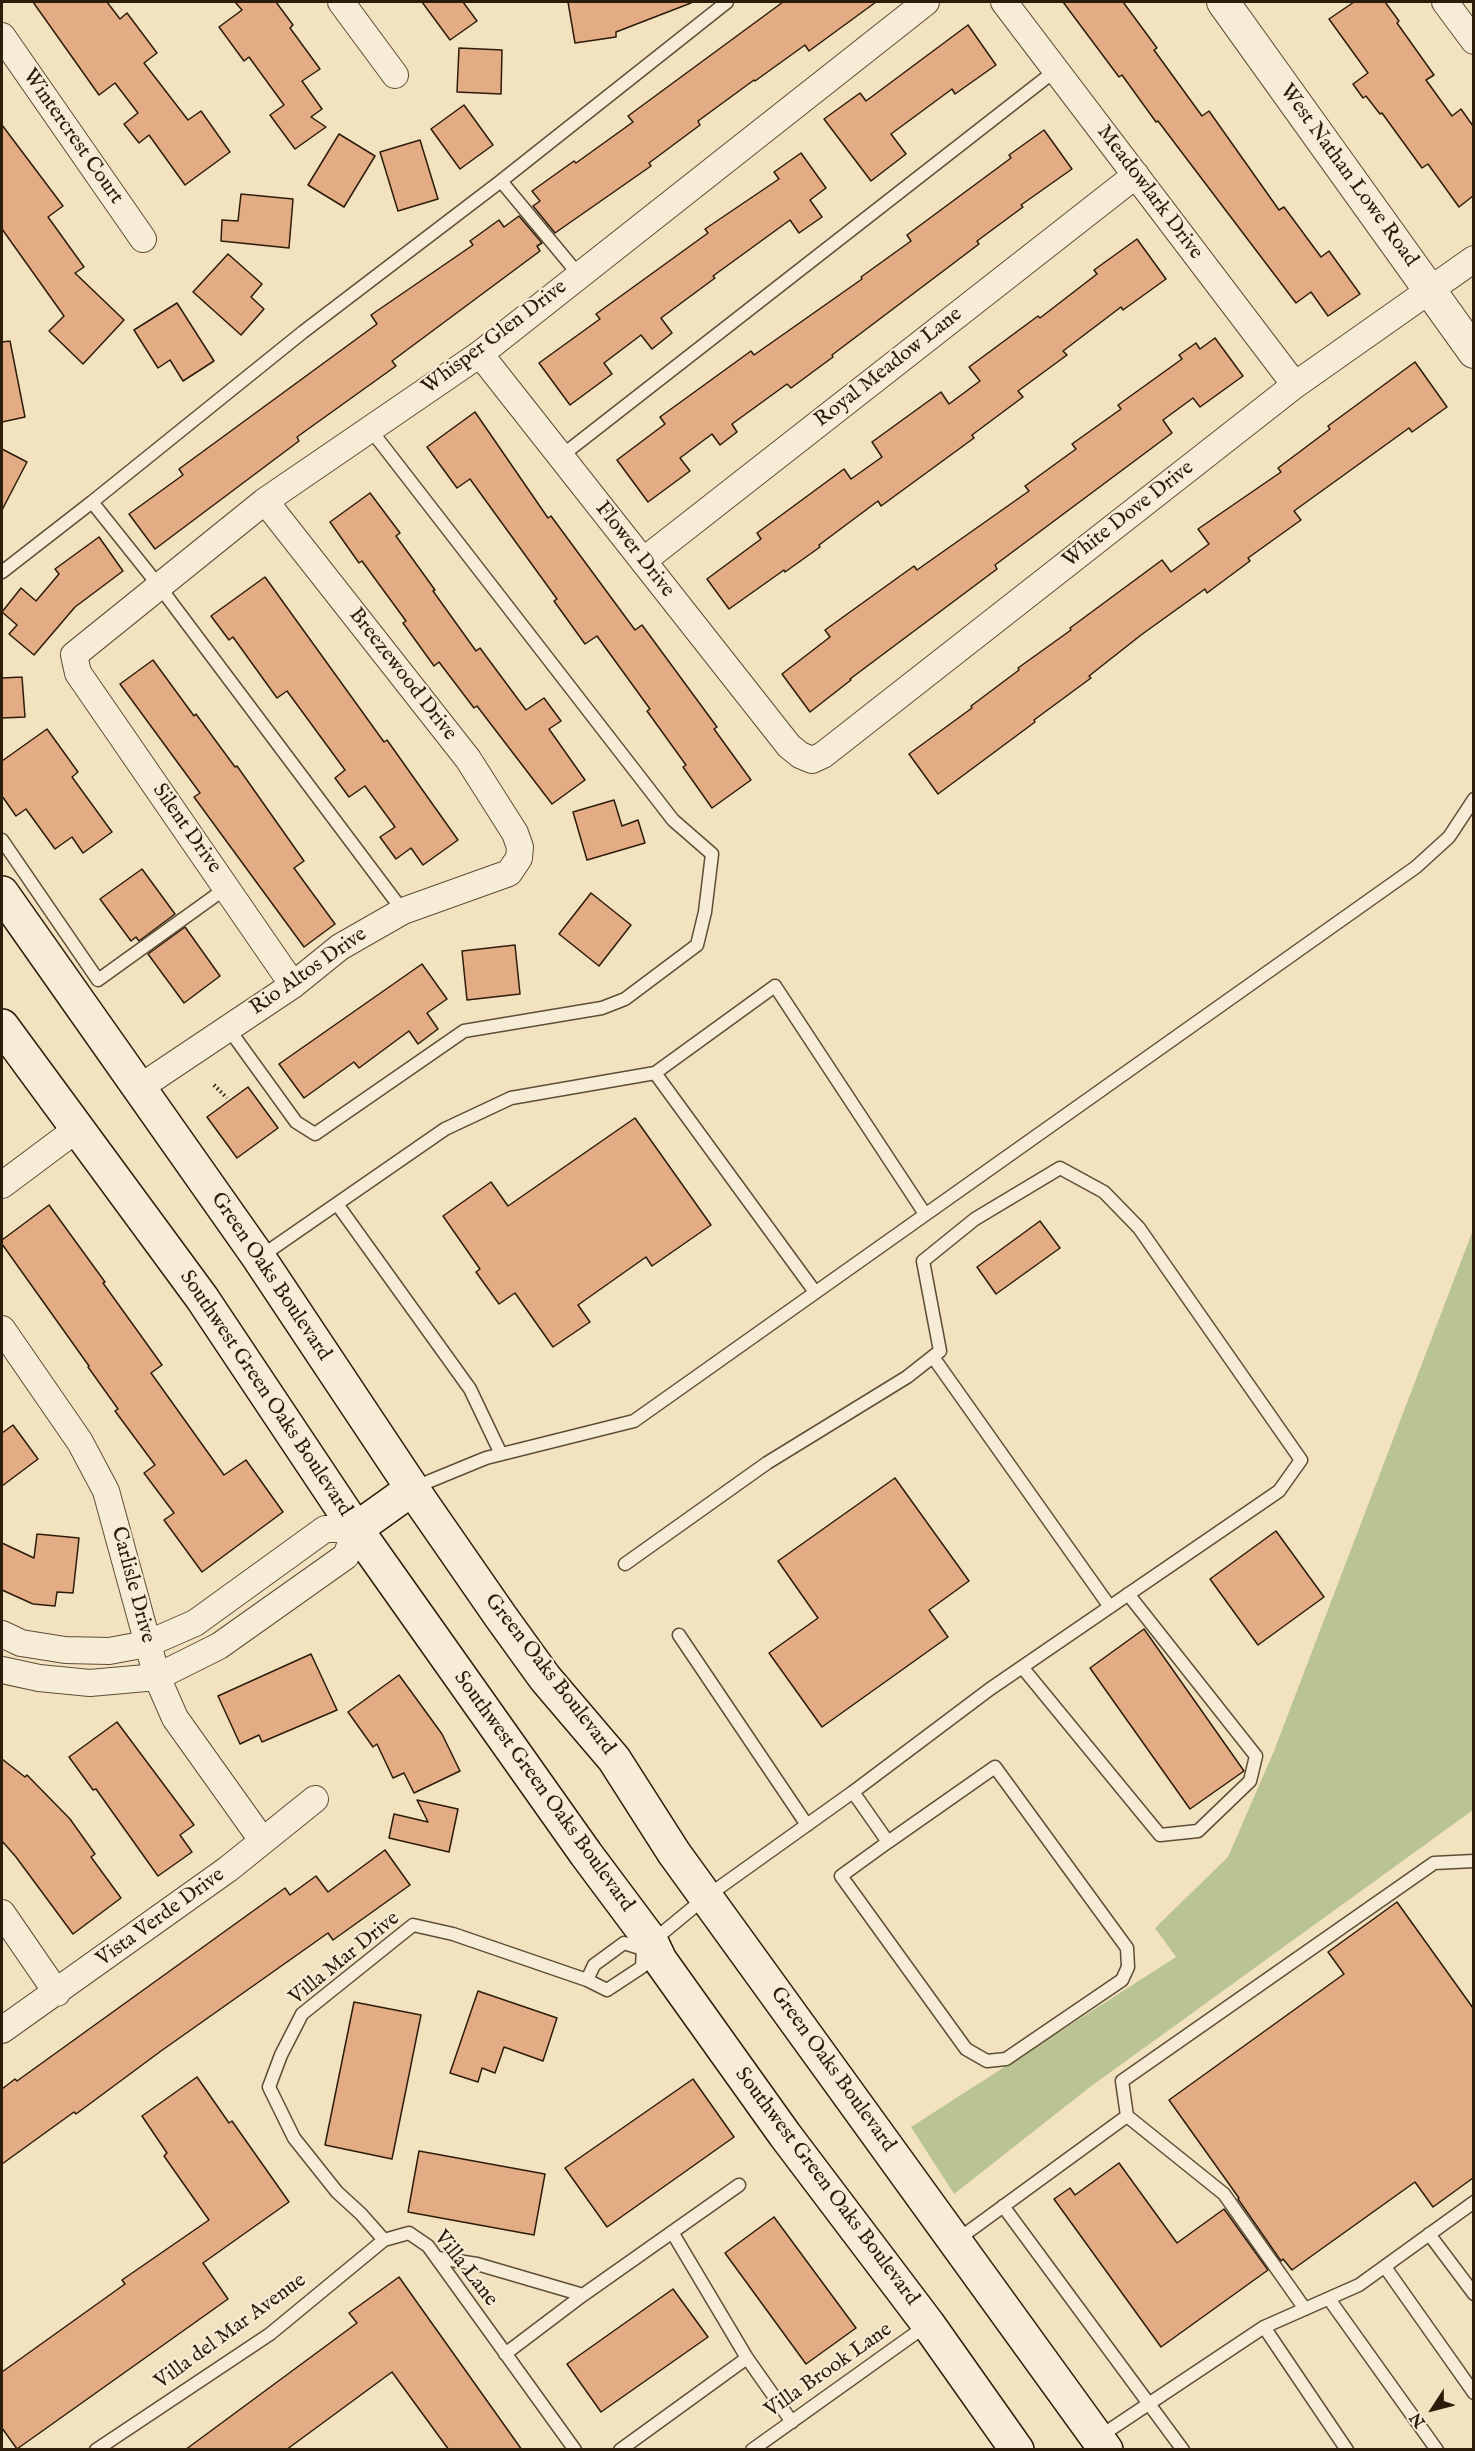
<!DOCTYPE html>
<style>
body{margin:0}
#map{position:relative;width:1475px;height:2451px;overflow:hidden;background:#f2e2bf;font-family:"IM FELL English",serif}
canvas{display:block}
.frame{position:absolute;inset:0;border:3px solid #2c1c0a;pointer-events:none}
.north{position:absolute;left:1403px;top:2379px;width:60px;height:60px;-webkit-text-stroke:4px #f7ecd5;paint-order:stroke;rotate:234deg;font-size:16px;font-weight:700;line-height:24px;text-align:center;color:#2c1c0a}
.north::after{content:'';display:block;margin:auto;width:21px;height:27px;background:#2c1c0a;clip-path:polygon(50% 0,100% 100%,50% 72%,0 100%)}
</style>
<div id="map">
<canvas width="1475" height="2451"></canvas>
<div class="frame"></div>
<div class="north">N</div>
</div>
<script>
const c = document.querySelector('canvas').getContext('2d');
c.lineJoin = 'round';
function fill(path, color) { c.fillStyle = color; c.fill(path, 'evenodd'); }
const toPath = rows => new Path2D(rows.map(r => 'M' + r).join(''));
function strokePath(path, color, width, dash) { c.strokeStyle = color; c.lineWidth = width; c.lineCap = dash ? 'butt' : 'round'; c.setLineDash(dash || []); c.stroke(path); }
function drawText(font, color, halo, rows, align = 'center') {
  c.font = font + ' "IM FELL English",serif'; c.lineWidth = 4.5; c.setLineDash([]); c.textBaseline = 'middle'; c.strokeStyle = halo; c.fillStyle = color; for (const [text, x, y, turn = 0] of rows) {
    c.save(); c.translate(x, y); c.rotate((+turn || 0) * Math.PI / 180); c.textAlign = isNaN(turn) ? turn : align; if (halo) c.strokeText(text, 0, 0); c.fillText(text, 0, 0); c.restore();
  }
}
fill(toPath([
 [1473,1230,1473,1810,1090,2087,954,2194,911,2127,1176,1957,1155,1928,1228,1857,1274,1751]
]), '#bac392');
const building = toPath([
 [33,2,107,2,120,19,127,13,157,53,144,63,188,120,201,111,230,152,185,185,149,135,139,143,124,124,138,113,115,83,99,95,33,2],
 [235,2,276,2,293,25,290,28,320,69,302,81,322,109,311,117,326,127,295,149,270,115,284,105,249,57,244,61,219,27,242,10,235,2],
 [422,2,463,2,477,21,450,40,422,2],
 [568,2,691,2,691,3,616,32,616,37,575,43,568,2],
 [783,2,876,2,809,51,805,45,755,81,754,80,698,121,700,125,649,163,651,166,555,233,533,206,540,201,532,191,574,161,576,163,633,122,628,116,783,2],
 [1063,2,1123,2,1157,48,1154,50,1202,116,1209,111,1279,210,1284,207,1321,257,1329,251,1360,294,1328,316,1311,292,1296,303,1158,121,1156,122,1122,75,1119,77,1063,2],
 [1354,2,1385,2,1399,21,1397,23,1434,75,1426,80,1452,116,1461,109,1473,126,1473,196,1459,207,1428,164,1422,168,1382,113,1380,114,1366,96,1363,98,1353,84,1368,73,1329,19,1354,2],
 [968,25,996,65,955,94,952,89,891,134,906,154,871,181,824,119,860,93,866,101,968,25],
 [459,48,502,50,501,94,457,92,459,48],
 [464,105,493,145,460,169,431,129,464,105],
 [2,125,63,206,48,217,84,267,75,273,124,320,83,364,49,331,64,316,2,229,2,125],
 [1044,130,1072,169,1021,205,1023,207,977,241,979,244,832,355,833,357,791,388,787,384,732,424,737,432,720,445,712,434,680,458,690,471,648,502,617,460,665,424,660,417,751,351,754,355,862,279,861,277,911,241,907,235,1011,158,1009,155,1044,130],
 [339,134,375,156,344,207,308,185,339,134],
 [420,140,438,199,398,211,380,152,420,140],
 [801,153,826,188,810,200,822,217,799,233,790,220,713,276,715,278,661,318,672,333,652,349,641,335,604,363,612,374,570,405,539,363,600,319,596,314,708,233,705,229,779,179,774,172,801,153],
 [241,194,293,199,289,248,221,241,222,220,238,221,241,194],
 [519,216,542,243,537,246,540,251,392,361,396,366,297,437,299,441,155,549,129,514,183,475,179,469,377,324,371,315,473,245,470,241,499,220,504,227,519,216],
 [1137,239,1166,279,1123,310,1121,307,1063,351,1067,355,1018,391,1023,397,972,435,974,438,881,506,878,501,819,545,820,547,785,572,784,570,729,609,707,579,761,539,757,533,844,469,851,479,882,457,872,442,941,392,949,404,980,381,969,367,1038,316,1040,318,1097,274,1094,270,1137,239],
 [228,254,262,284,251,297,264,309,241,335,193,292,228,254],
 [177,303,214,361,183,381,170,360,158,368,134,330,177,303],
 [1215,338,1243,376,1200,407,1193,398,1163,420,1172,433,995,565,997,569,850,679,851,680,810,712,782,674,830,637,825,630,914,566,917,570,1029,491,1025,486,1076,449,1072,444,1121,409,1118,405,1182,359,1179,355,1196,343,1200,349,1215,338],
 [10,341,25,417,2,422,2,342,10,341],
 [1415,362,1447,407,1412,432,1409,428,1294,511,1301,520,1248,558,1250,561,1207,593,1205,589,1141,635,1089,676,1091,678,1034,720,1035,722,938,794,909,754,972,708,971,706,1019,670,1018,668,1071,630,1070,628,1162,560,1171,572,1209,544,1198,529,1281,472,1278,468,1330,429,1328,426,1415,362],
 [475,412,548,518,551,516,635,630,642,625,717,727,714,729,751,780,712,808,683,767,686,765,647,711,650,709,597,636,585,644,554,601,557,599,470,479,457,488,427,447,475,412],
 [2,449,27,462,2,510,2,449],
 [370,493,400,533,396,536,435,590,433,591,476,651,480,648,526,710,544,698,561,721,549,729,585,780,552,804,477,706,474,708,439,662,434,666,403,623,406,621,362,561,359,563,330,522,370,493],
 [99,537,123,571,75,607,34,655,9,634,17,625,2,612,21,588,36,601,59,574,55,569,99,537],
 [265,577,384,742,387,740,458,840,423,865,411,848,396,859,380,837,395,827,365,786,349,797,335,778,345,770,287,691,277,698,233,637,229,640,211,616,265,577],
 [153,660,194,716,196,714,235,767,237,766,304,861,294,868,335,924,304,947,194,797,200,793,120,684,153,660],
 [22,677,25,717,2,718,2,678,22,677],
 [47,729,78,772,72,777,112,832,83,853,72,837,55,849,26,809,16,816,2,796,2,761,47,729],
 [614,800,622,826,638,820,645,843,587,860,573,812,614,800],
 [142,869,175,914,139,941,136,937,131,941,100,899,142,869],
 [591,893,631,925,599,966,559,934,591,893],
 [185,927,220,976,184,1003,148,954,185,927],
 [515,945,520,994,467,1000,462,951,515,945],
 [422,964,447,999,427,1013,438,1029,418,1044,409,1031,359,1068,354,1062,304,1098,279,1064,422,964],
 [248,1087,278,1128,237,1158,207,1117,248,1087],
 [635,1118,711,1225,652,1266,646,1257,578,1305,590,1322,553,1347,515,1293,499,1304,476,1272,480,1269,443,1216,491,1182,508,1206,635,1118],
 [49,1205,105,1282,103,1283,162,1365,151,1373,224,1475,246,1460,283,1512,202,1572,164,1520,174,1513,144,1473,155,1465,115,1411,118,1409,88,1367,89,1366,2,1244,2,1240,49,1205],
 [1040,1221,1060,1248,996,1294,977,1267,1040,1221],
 [13,1425,38,1459,2,1486,2,1433,13,1425],
 [895,1478,969,1581,929,1610,948,1637,822,1727,769,1653,818,1618,778,1561,895,1478],
 [1276,1531,1324,1597,1258,1645,1210,1579,1276,1531],
 [37,1534,79,1538,73,1593,57,1592,55,1606,33,1604,2,1590,2,1543,34,1558,37,1534],
 [1144,1629,1244,1771,1190,1809,1090,1668,1144,1629],
 [311,1654,337,1710,262,1742,259,1735,240,1744,218,1696,311,1654],
 [399,1675,442,1734,460,1771,414,1793,404,1773,393,1778,377,1744,373,1747,348,1712,399,1675],
 [117,1722,194,1825,180,1835,192,1852,158,1876,96,1789,93,1790,69,1757,117,1722],
 [2,1759,25,1777,27,1775,70,1819,95,1854,91,1857,121,1898,73,1934,16,1857,2,1841,2,1759],
 [417,1800,458,1809,449,1852,389,1838,394,1814,428,1822,417,1800],
 [385,1850,410,1885,333,1940,328,1933,161,2051,76,2114,74,2112,2,2164,2,2089,15,2079,17,2081,285,1888,290,1895,316,1876,328,1892,385,1850],
 [1397,1902,1473,2008,1473,2178,1433,2207,1415,2182,1292,2270,1283,2259,1281,2261,1238,2199,1239,2198,1169,2100,1344,1974,1328,1952,1397,1902],
 [478,1991,557,2018,543,2061,504,2047,495,2073,482,2068,478,2082,450,2073,478,1991],
 [354,2002,421,2015,392,2159,325,2145,354,2002],
 [197,2077,229,2123,232,2121,289,2202,203,2263,228,2299,17,2449,2,2428,2,2372,125,2284,122,2280,209,2220,164,2156,167,2153,142,2116,197,2077],
 [693,2079,734,2137,607,2227,565,2168,693,2079],
 [419,2151,545,2174,534,2235,408,2212,419,2151],
 [1119,2163,1177,2243,1224,2209,1268,2270,1161,2347,1054,2199,1070,2188,1075,2195,1119,2163],
 [774,2217,856,2328,806,2364,725,2253,774,2217],
 [399,2277,522,2450,449,2450,392,2372,286,2450,185,2450,357,2323,349,2313,399,2277],
 [673,2289,708,2337,601,2412,567,2364,673,2289]
]);
fill(building, '#e4ac84');
strokePath(building, '#2c1c0a', 1.5);
const service = toPath([
 [579,275,501,181,727,2],
 [560,457,1056,70],
 [92,502,303,332,501,181],
 [2,572,92,502,159,586,403,911],
 [2,840,98,980,226,888],
 [228,1028,296,1122,315,1134,464,1031,602,1008,625,999,697,945,705,912,712,854,673,820,370,429],
 [655,1073,815,1292],
 [337,1204,470,1389,501,1454],
 [260,1257,445,1129,511,1098,655,1073,775,986,925,1214],
 [933,1357,1110,1607],
 [413,1488,486,1458,634,1421,1416,867,1449,837,1474,799],
 [679,1635,807,1825],
 [1022,1667,1160,1835,1198,1831,1250,1781,1256,1756,1128,1594],
 [853,1792,888,1842,841,1876,966,2049,987,2061,1006,2059,1122,1980,1128,1967,1127,1948,995,1767,888,1842],
 [587,1980,594,1965,624,1943,643,1949],
 [1127,2116,1224,2194,1305,2309],
 [1003,2206,1183,2450],
 [672,2232,747,2358],
 [1429,2234,1474,2294],
 [957,2240,1127,2116,1122,2081,1434,1863,1474,1861],
 [438,2258,477,2264,583,2295],
 [1385,2267,1474,2393],
 [1329,2299,1437,2450],
 [1264,2327,1359,2285,1474,2202],
 [505,2354,583,2295,739,2185],
 [1099,2437,1264,2327,1347,2450],
 [96,2450,270,2334,384,2240],
 [575,2450,428,2246,409,2233,384,2240,361,2214,337,2192,294,2138,269,2087,281,2055,302,2014,413,1925,453,1934,587,1980,607,1990,642,1967,643,1949,706,1897,853,1792,990,1689,1279,1491,1301,1460,1139,1228,1104,1192,1060,1168,975,1219,923,1261,940,1351,907,1377,767,1463,625,1564],
 [620,2450,747,2358,792,2422],
 [752,2450,927,2325]
]);
const minor = toPath([
 [341,2,395,75],
 [1004,2,1295,385],
 [1445,2,1474,41],
 [2,36,143,239],
 [480,354,789,746,800,755,812,760,823,755,1295,385,1474,259],
 [643,561,1136,175],
 [293,985,78,673,74,655,265,501,480,354,926,2],
 [139,1088,293,985,340,947,403,911,509,873,519,858,520,847,515,833,468,759,265,501],
 [2,1185,77,1129],
 [2,1329,80,1442,106,1491,157,1677,175,1718,262,1840],
 [2,1634,21,1643,65,1650,109,1651,147,1644,195,1623,325,1529,356,1529,346,1556,219,1646,157,1677,90,1683,39,1678,2,1670],
 [2,1913,57,1993],
 [2,2030,228,1869,315,1799]
]);
const tertiary = toPath([
 [1223,2,1474,352]
]);
const secondary = toPath([
 [2,893,259,1258,422,1503,501,1617,545,1678,614,1759,674,1853,1106,2450],
 [2,1026,202,1298,356,1529,586,1854,651,1941,660,1960,785,2135,928,2324,1017,2450],
 [356,1529,412,1489]
]);
strokePath(service, '#5e4e37', 15);
strokePath(minor, '#5e4e37', 28);
strokePath(tertiary, '#5e4e37', 34);
strokePath(secondary, '#2c1c0a', 36);
strokePath(toPath([
 [214,1085,227,1098]
]), '#2c1c0a', 4, [1.5, 3]);
strokePath(service, '#f7ecd5', 12);
strokePath(minor, '#f7ecd5', 26);
strokePath(tertiary, '#f7ecd5', 32);
strokePath(secondary, '#f7ecd5', 33);
drawText('21px', '#2c1c0a', '#f7ecd5', [
 ["Wintercrest Court",72,137,55],
 ["West Nathan Lowe Road",1348,176,54],
 ["Meadowlark Drive",1149,193,53],
 ["Whisper Glen Drive",495,338,-37],
 ["Royal Meadow Lane",889,368,-38],
 ["White Dove Drive",1129,515,-38],
 ["Flower Drive",634,550,52],
 ["Breezewood Drive",402,675,52],
 ["Silent Drive",186,829,55],
 ["Rio Altos Drive",309,972,-35],
 ["Green Oaks Boulevard",270,1277,56],
 ["Southwest Green Oaks Boulevard",265,1394,56],
 ["Carlisle Drive",132,1585,75],
 ["Green Oaks Boulevard",549,1675,52],
 ["Southwest Green Oaks Boulevard",543,1792,54],
 ["Vista Verde Drive",161,1918,-36],
 ["Villa Mar Drive",345,1959,-39],
 ["Green Oaks Boulevard",832,2070,54],
 ["Southwest Green Oaks Boulevard",826,2187,53],
 ["Villa Lane",465,2269,52],
 ["Villa del Mar Avenue",231,2332,-36],
 ["Villa Brook Lane",829,2371,-35]
]);
</script>
